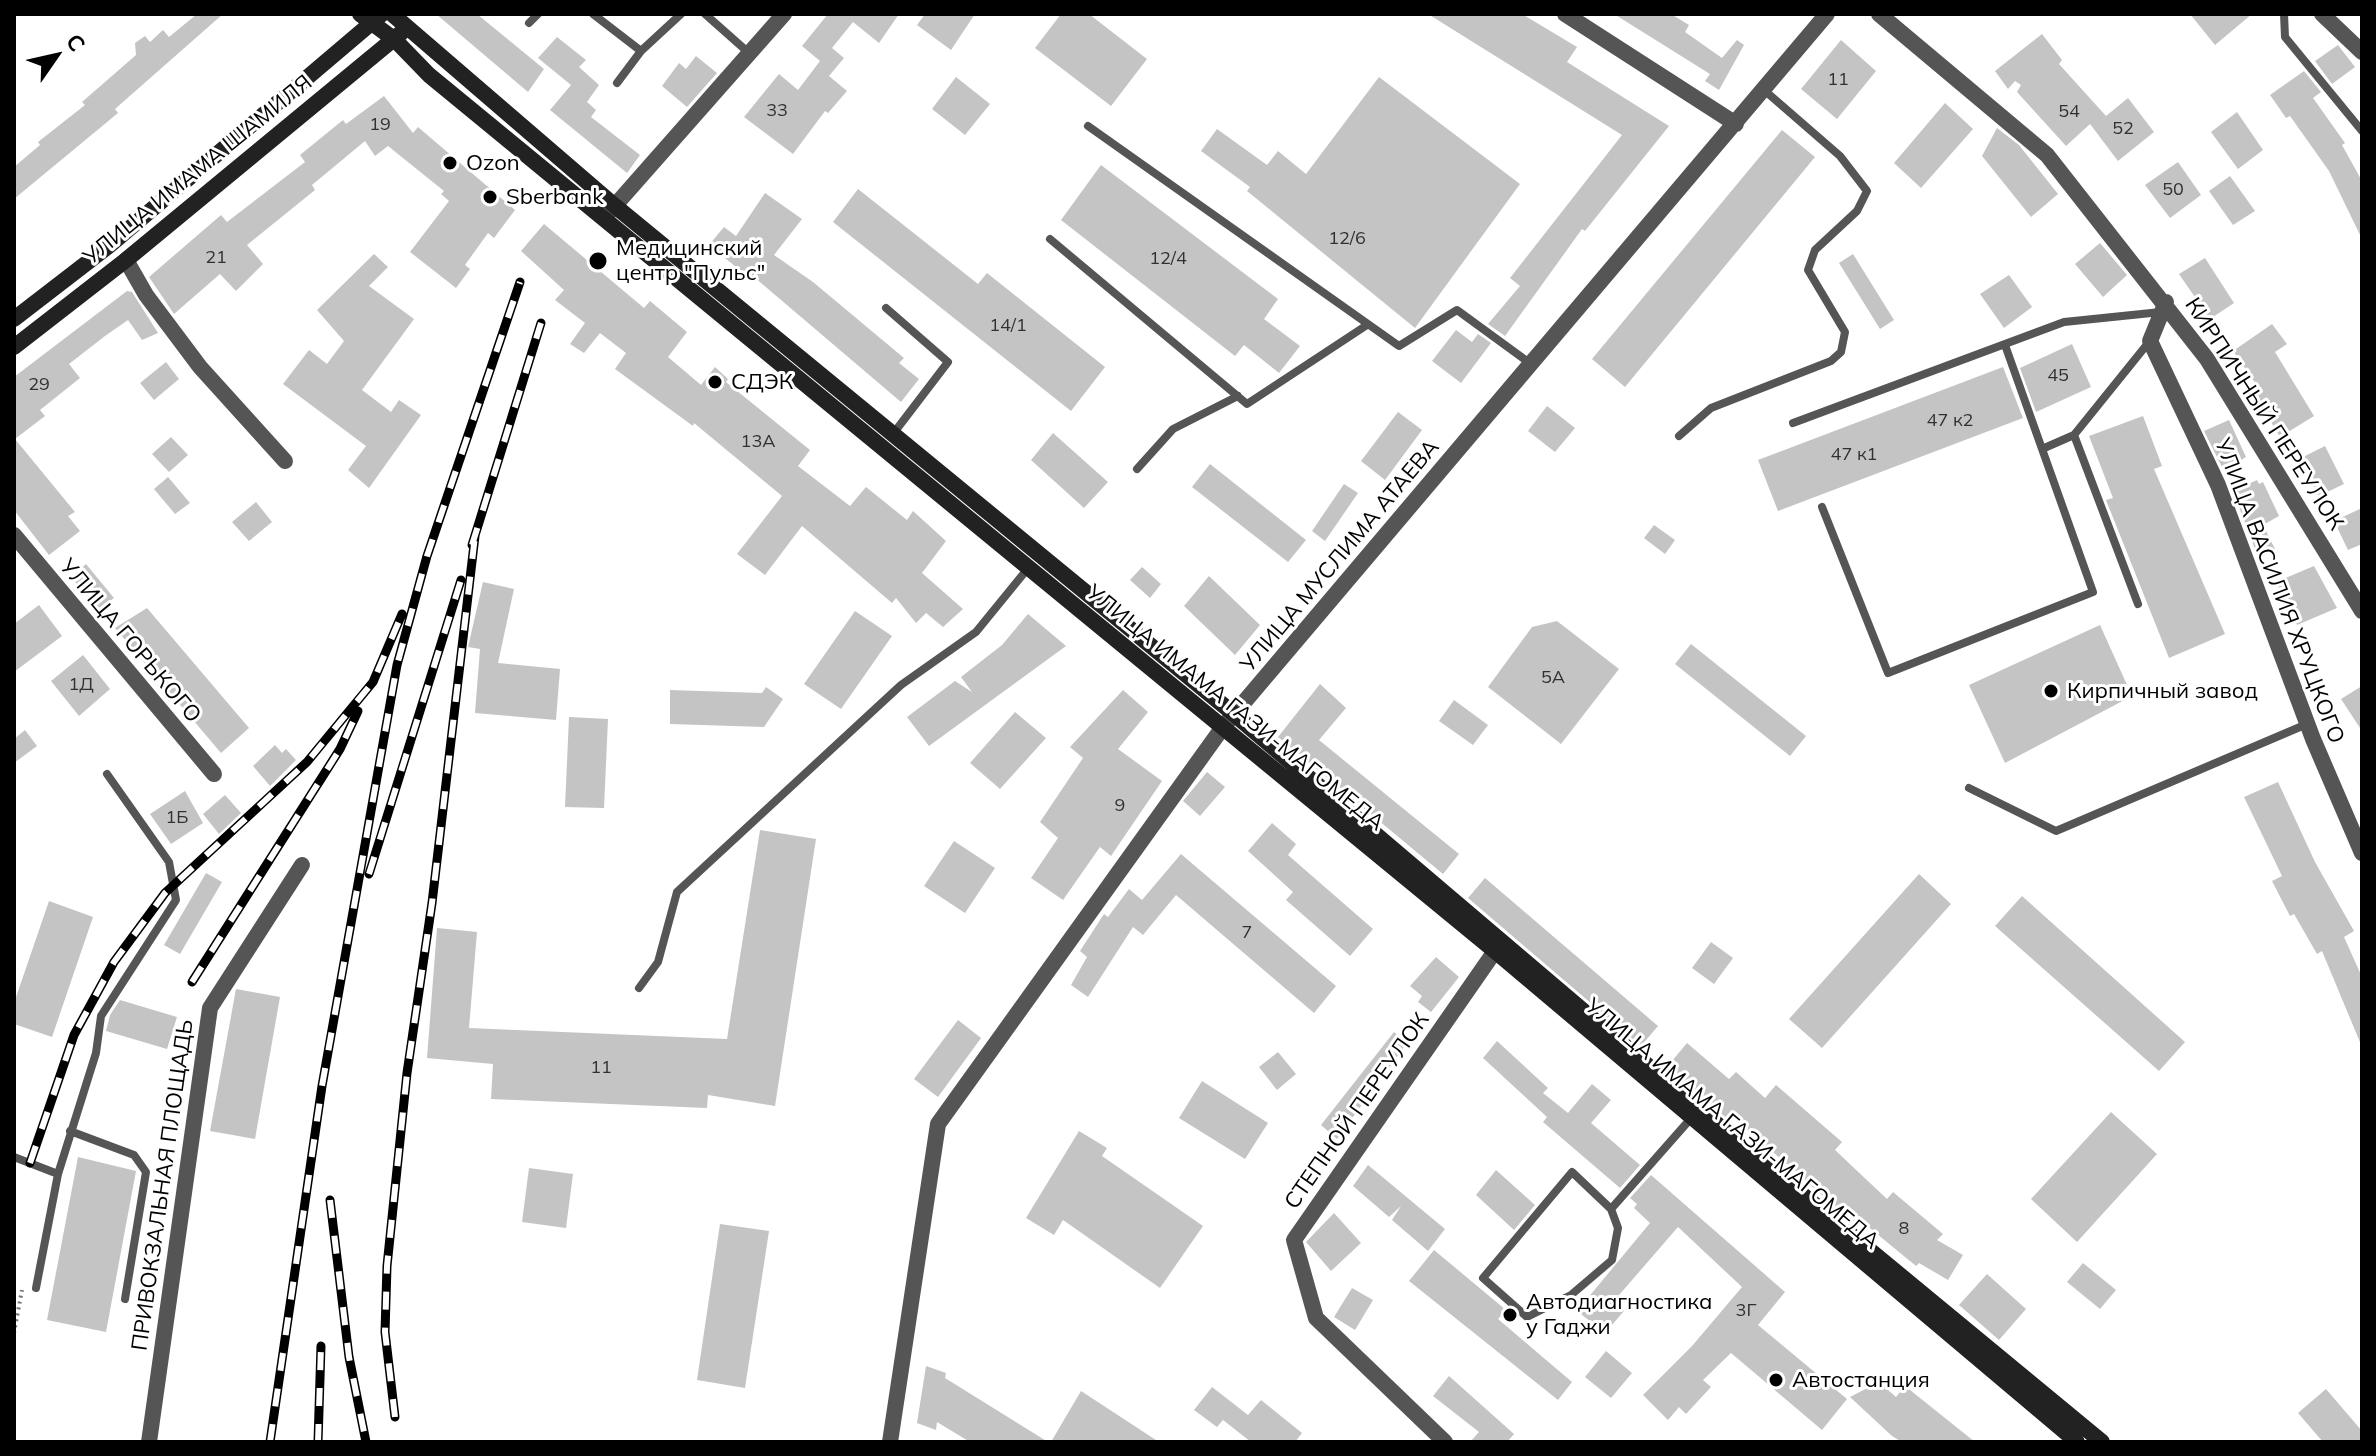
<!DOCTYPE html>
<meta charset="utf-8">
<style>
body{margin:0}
#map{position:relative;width:2376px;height:1456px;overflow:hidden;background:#fff;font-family:Mulish,sans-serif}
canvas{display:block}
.frame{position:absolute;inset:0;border:16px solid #000;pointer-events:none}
.north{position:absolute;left:16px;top:16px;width:80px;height:80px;-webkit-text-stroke:6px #fff;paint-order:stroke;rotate:56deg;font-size:22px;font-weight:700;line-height:32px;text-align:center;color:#000}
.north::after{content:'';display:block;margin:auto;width:28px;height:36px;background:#000;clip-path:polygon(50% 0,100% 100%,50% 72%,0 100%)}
</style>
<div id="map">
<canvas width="2376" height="1456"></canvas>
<div class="frame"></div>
<div class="north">С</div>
</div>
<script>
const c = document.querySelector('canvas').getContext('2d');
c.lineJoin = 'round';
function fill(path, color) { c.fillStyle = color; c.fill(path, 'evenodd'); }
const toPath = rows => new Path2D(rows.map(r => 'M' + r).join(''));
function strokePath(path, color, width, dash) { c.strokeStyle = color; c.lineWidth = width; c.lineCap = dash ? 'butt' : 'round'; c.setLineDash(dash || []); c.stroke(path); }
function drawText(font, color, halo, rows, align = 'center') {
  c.font = font + ' Mulish,sans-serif'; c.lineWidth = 6; c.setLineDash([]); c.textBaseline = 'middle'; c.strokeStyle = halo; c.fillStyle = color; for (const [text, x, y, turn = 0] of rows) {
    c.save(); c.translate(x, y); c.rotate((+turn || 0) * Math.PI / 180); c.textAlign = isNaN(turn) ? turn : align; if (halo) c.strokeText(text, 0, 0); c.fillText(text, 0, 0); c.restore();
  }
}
fill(toPath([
 [197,14,223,14,115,109,118,113,14,199,14,167,40,145,38,142,85,105,82,102,136,55,135,43,145,36,150,42,163,30,169,37],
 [436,14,477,14,544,69,528,92],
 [828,14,899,14,879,43,853,22,832,48,844,58,829,76,847,91,828,113,825,111,793,154,744,117,779,74,798,90,820,61,802,46],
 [925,14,975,14,951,50,917,25],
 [1061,14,1089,14,1147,59,1111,106,1035,48],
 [1428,14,1522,14,1577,47,1567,62,1669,126,1585,231,1582,229,1505,336,1488,324,1520,286,1510,278,1622,135],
 [1614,14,1671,14,1689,25,1685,32,1722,58,1737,40,1744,45,1719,90,1705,81,1710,74],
 [2190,14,2252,14,2215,45],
 [2042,34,2062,60,2059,64,2106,116,2128,98,2154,132,2118,161,2090,124,2066,146,2017,92,2021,85,2015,81,2008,89,1995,71],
 [557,37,586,60,579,67,599,85,587,102,596,110,591,117,640,155,627,173,550,110,571,85,538,58],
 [1841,40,1876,71,1837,119,1801,89],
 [2338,45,2355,67,2332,84,2315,61],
 [696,56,717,73,687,107,662,86,679,63,686,69],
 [2304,71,2321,92,2313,98,2345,143,2342,145,2362,181,2362,239,2329,171,2290,116,2286,118,2270,95],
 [956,77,990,104,965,135,932,109],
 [1379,77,1520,184,1415,328,1247,191,1250,187,1201,151,1217,129,1267,165,1278,151,1306,174],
 [384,96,413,133,418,127,515,210,494,238,488,233,465,265,470,269,456,288,410,252,449,201,441,194,444,191,388,146,375,156,365,141,312,185,315,190,247,245,263,264,236,291,220,274,174,314,149,277,221,215,227,222,305,162,300,155,343,120,346,124],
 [1945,103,1973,129,1921,188,1894,163],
 [2237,112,2263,150,2238,169,2211,132],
 [1997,128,2019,145,2058,194,2031,217,1982,156],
 [1782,130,1815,157,1625,387,1592,359],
 [2178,162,2201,195,2170,218,2145,185],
 [1101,165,1278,299,1264,319,1300,346,1279,373,1244,345,1235,356,1061,220],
 [2230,176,2255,211,2233,225,2209,191],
 [858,189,978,284,987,273,1105,367,1071,411,833,222],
 [765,193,802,219,774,255,813,282,904,358,899,363,919,379,901,402,754,277,752,280,709,245,724,227,736,236],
 [544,224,644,308,650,301,687,332,668,357,701,385,715,367,728,379,726,382,810,450,798,466,850,506,866,487,907,520,913,511,946,541,922,573,963,609,943,627,926,613,916,623,896,598,892,603,802,526,765,575,737,554,782,496,694,423,693,426,615,369,626,353,600,333,584,353,570,344,585,323,555,300,564,290,521,251],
 [2100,243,2127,275,2103,297,2075,264],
 [374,254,388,267,369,286,414,319,362,390,391,412,399,400,421,415,369,488,348,470,366,446,283,384,309,350,327,364,344,341,317,310],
 [1853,254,1894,320,1880,329,1839,263],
 [2205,258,2234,303,2210,319,2179,274],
 [2009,275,2032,307,2004,328,1980,294],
 [127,291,132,292,158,333,142,340,128,320,105,336,69,364,80,378,40,410,45,416,15,439,75,512,68,516,80,531,49,555,14,510,14,377],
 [2272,324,2287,344,2275,352,2314,416,2280,437,2254,394,2260,390,2233,351],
 [1456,330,1472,342,1478,334,1491,343,1461,383,1432,361],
 [2072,344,2091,387,2036,412,2020,368],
 [166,362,179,379,154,400,140,383],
 [2003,367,2023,418,1778,511,1758,460],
 [1547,406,1575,428,1555,452,1528,431],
 [1398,412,1422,430,1385,480,1361,461],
 [2143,416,2162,466,2154,469,2225,634,2169,658,2106,500,2113,498,2089,436],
 [2229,420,2246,457,2224,471,2204,431],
 [1053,433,1108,482,1084,508,1031,460],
 [171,437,188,455,169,472,152,454],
 [2325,446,2344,484,2319,496,2299,459],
 [1210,464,1306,540,1288,562,1192,487],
 [168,477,190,503,175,514,154,489],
 [2257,480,2259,484,2263,482,2279,516,2263,525,2275,549,2258,557,2233,491],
 [1344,484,1358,493,1325,541,1312,531],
 [256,502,272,522,249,541,232,522],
 [2362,508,2362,544,2348,550,2334,521],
 [1654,525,1675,540,1665,554,1644,538],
 [86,564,114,598,98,609,71,577],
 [2314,566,2337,608,2297,625,2276,582],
 [1142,567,1161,584,1150,598,1130,580],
 [1209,576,1260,625,1235,655,1184,606],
 [483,582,514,589,498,663,560,669,556,720,475,713,480,649,468,647],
 [39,605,62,636,14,672,14,624],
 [147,608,249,728,221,753,115,628],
 [855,611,892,636,841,709,804,684],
 [1028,614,1066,646,929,746,907,717,955,681,972,692,961,677,1002,645],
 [1557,621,1619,669,1561,744,1488,687,1532,627],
 [2100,625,2132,696,2005,763,1969,685],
 [1691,644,1806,736,1790,756,1675,664],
 [83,655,110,689,79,716,51,681],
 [1320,684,1346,708,1319,740,1459,854,1443,874,1278,737],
 [2362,686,2362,731,2341,699],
 [766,687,783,699,764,727,670,724,670,690,762,693],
 [1123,690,1148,712,1118,749,1162,781,1111,856,1100,847,1063,900,1031,878,1058,838,1040,822,1083,758,1070,747],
 [1454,700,1488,725,1473,745,1439,721],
 [1015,712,1046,738,1000,789,970,763],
 [569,717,608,719,604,808,565,807],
 [25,730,37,746,14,763,14,739],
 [275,745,282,753,286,749,296,760,270,786,253,766],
 [1207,772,1225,787,1200,816,1183,801],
 [2278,782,2315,862,2354,931,2344,937,2362,977,2362,1047,2322,951,2317,954,2294,914,2290,916,2272,881,2282,876,2244,797],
 [185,791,203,823,171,844,150,814],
 [225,795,241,813,219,834,203,814],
 [1272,823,1296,844,1288,855,1373,929,1350,956,1286,900,1293,892,1248,851],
 [760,830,816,839,775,1106,708,1095,707,1108,491,1099,493,1064,427,1058,437,928,477,932,469,1028,727,1039],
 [954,841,995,868,965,913,924,886],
 [1181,854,1336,986,1314,1013,1176,895,1143,935,1133,927,1088,997,1071,985,1087,957,1080,951,1104,914,1108,917,1129,889,1142,900],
 [206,873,222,882,180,954,164,945],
 [1919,874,1951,904,1822,1048,1789,1019],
 [1485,878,1658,1026,1641,1046,1468,898],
 [2022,896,2185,1042,2159,1071,1995,926],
 [49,901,93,917,52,1037,14,1024,14,1003],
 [1711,942,1733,958,1714,984,1692,968],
 [1436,957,1459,977,1431,1012,1418,1002,1422,996,1410,986],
 [236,989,280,997,255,1139,210,1131],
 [120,1000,177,1017,167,1049,106,1031,110,1015],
 [958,1020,981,1038,938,1097,914,1079],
 [1394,1032,1407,1043,1337,1139,1321,1125],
 [1497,1041,1548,1088,1543,1093,1568,1113,1592,1084,1611,1100,1591,1123,1640,1165,1620,1188,1543,1122,1547,1117,1483,1058],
 [1687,1043,1729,1079,1736,1072,1765,1098,1776,1085,1842,1142,1835,1150,1887,1199,1893,1192,1943,1234,1937,1240,1963,1255,1948,1280,1919,1263,1916,1266,1860,1220,1855,1224,1733,1117,1730,1121,1667,1067],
 [1278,1052,1296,1074,1277,1090,1259,1067],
 [1202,1081,1268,1123,1245,1159,1179,1118],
 [2111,1112,2157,1154,2077,1242,2031,1199],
 [1079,1131,1107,1148,1102,1156,1203,1226,1160,1288,1063,1220,1054,1235,1026,1218],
 [78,1157,136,1171,106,1332,47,1320],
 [1368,1165,1445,1229,1428,1251,1392,1220,1401,1206,1389,1217,1353,1186],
 [529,1168,573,1174,566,1228,522,1222],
 [1496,1170,1535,1205,1514,1230,1476,1195],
 [1651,1175,1785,1292,1758,1325,1847,1399,1822,1430,1731,1353,1703,1380,1711,1387,1686,1414,1679,1407,1668,1420,1643,1395,1692,1346,1742,1287,1678,1227,1613,1302,1624,1311,1605,1333,1577,1311,1650,1223,1634,1208,1637,1204,1630,1198],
 [1334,1213,1361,1243,1331,1271,1306,1242],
 [720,1224,769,1231,745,1388,697,1380],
 [1434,1250,1506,1310,1498,1319,1572,1382,1558,1400,1409,1281],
 [2083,1263,2116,1290,2100,1309,2067,1282],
 [1987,1274,2026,1309,1999,1340,1959,1305],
 [1352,1288,1373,1300,1355,1330,1334,1317],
 [1606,1351,1632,1373,1611,1398,1585,1377],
 [926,1366,946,1373,945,1378,1048,1442,970,1442,937,1422,936,1430,917,1423],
 [1449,1376,1514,1434,1507,1442,1470,1442,1479,1432,1433,1396],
 [1879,1382,1896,1397,1905,1386,1975,1442,1902,1442,1892,1436,1850,1397],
 [1212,1387,1248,1415,1261,1400,1302,1433,1295,1442,1251,1442,1223,1420,1217,1427,1194,1410],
 [2326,1389,2362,1431,2362,1442,2323,1442,2298,1413],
 [1081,1391,1159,1442,1051,1442]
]), '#c4c4c4');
strokePath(toPath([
 [14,1333,22,1290]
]), '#777', 4, [2, 4]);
strokePath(toPath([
 [593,14,641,51],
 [705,14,749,53],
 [2284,14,2285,37,2362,131],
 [529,23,538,14],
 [617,83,641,51,681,14],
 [1088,126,1399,346,1457,310,1531,364],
 [1050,239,1247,404,1367,325],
 [886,308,948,362,893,434],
 [1793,423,2064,322,2161,312],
 [1679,436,1711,408,1831,361,1841,352,1845,332,1808,270,1815,250,1857,211,1867,191,1840,156,1764,90],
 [2042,449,2074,435],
 [1137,469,1173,429,1238,396],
 [1822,507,1888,673,2093,592,2005,345],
 [2138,604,2074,435,2149,342],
 [1969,788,2056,831,2307,724],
 [639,988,658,962,677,892,901,685,976,632,1029,567],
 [70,1131,134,1155,146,1172,125,1299],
 [14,1157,58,1174,96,1053,101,1016,176,900,169,862,107,774],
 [1611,1209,1618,1228,1612,1260,1571,1295,1527,1317,1483,1278,1572,1172,1611,1209,1693,1116],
 [36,1288,58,1174]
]), '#555', 8);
strokePath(toPath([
 [1565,14,1736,124],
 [1879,14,2047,155,2207,359,2362,611],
 [2322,14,2362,52],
 [604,218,784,14],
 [126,260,146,295,200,367,285,461],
 [2166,302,2150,341,2218,485,2313,739,2362,853],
 [14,535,214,774],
 [149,1442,210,1008,302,865],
 [890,1442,938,1124,1223,727,1827,14],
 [1445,1442,1316,1318,1294,1240,1495,951]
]), '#555', 16);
strokePath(toPath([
 [360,14,395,40,429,75,1495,951,2077,1442],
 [392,14,615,206,1234,714,1700,1110,2102,1442],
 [14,319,110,245,382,14],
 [14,347,126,260,401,33]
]), '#222', 16);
const rail = toPath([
 [472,545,541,323],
 [369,874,461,580],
 [192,982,340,749,358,711],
 [30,1163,74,1035,114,962,165,893,307,762,373,682,402,614],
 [330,1200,349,1357,366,1442],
 [395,1417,385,1332,387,1266,407,1073,432,903,475,536],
 [270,1442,322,1086,397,665,427,556,520,282],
 [318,1442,321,1346]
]);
strokePath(rail, '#000', 9);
strokePath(rail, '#fff', 6, [18]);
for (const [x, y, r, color] of [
 [450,163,8,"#000"],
 [490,197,8,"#000"],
 [598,261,10,"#000"],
 [715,382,8,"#000"],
 [2051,691,8,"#000"],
 [1510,1315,8,"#000"],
 [1776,1380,8,"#000"]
]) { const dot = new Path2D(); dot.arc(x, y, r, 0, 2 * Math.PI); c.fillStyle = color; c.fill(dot); strokePath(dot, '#fff', 3); }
drawText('18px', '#313131', null, [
 ["11",1838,80],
 ["33",777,111],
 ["54",2069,112],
 ["19",380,125],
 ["52",2123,129],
 ["50",2173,190],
 ["12/6",1347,239],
 ["21",216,258],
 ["12/4",1168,259],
 ["14/1",1008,326],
 ["45",2058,376],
 ["29",39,385],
 ["47 к2",1950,421],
 ["13А",758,442],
 ["47 к1",1854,455],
 ["5А",1553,678],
 ["1Д",81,685],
 ["9",1120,806],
 ["1Б",177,818],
 ["7",1247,933],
 ["11",601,1068],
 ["8",1904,1229],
 ["3Г",1746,1311]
]);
drawText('22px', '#000', '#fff', [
 ["Ozon",466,163],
 ["Sberbank",506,197],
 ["Медицинский",616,248],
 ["центр \"Пульс\"",616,273],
 ["СДЭК",731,382],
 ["Кирпичный завод",2067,691],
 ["Автодиагностика",1526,1302],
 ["у Гаджи",1526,1327],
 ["Автостанция",1792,1380]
], 'left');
drawText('22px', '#000', '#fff', [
 ["УЛИЦА ИМАМА ШАМИЛЯ",198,170,-39],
 ["КИРПИЧНЫЙ ПЕРЕУЛОК",2264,414,57],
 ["УЛИЦА МУСЛИМА АТАЕВА",1340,556,-50],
 ["УЛИЦА ВАСИЛИЯ ХРУЦКОГО",2279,591,69],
 ["УЛИЦА ГОРЬКОГО",130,641,50],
 ["УЛИЦА ИМАМА ГАЗИ-МАГОМЕДА",1235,708,39],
 ["СТЕПНОЙ ПЕРЕУЛОК",1357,1111,-55],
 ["УЛИЦА ИМАМА ГАЗИ-МАГОМЕДА",1732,1124,40],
 ["ПРИВОКЗАЛЬНАЯ ПЛОЩАДЬ",163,1185,-82]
]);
</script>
